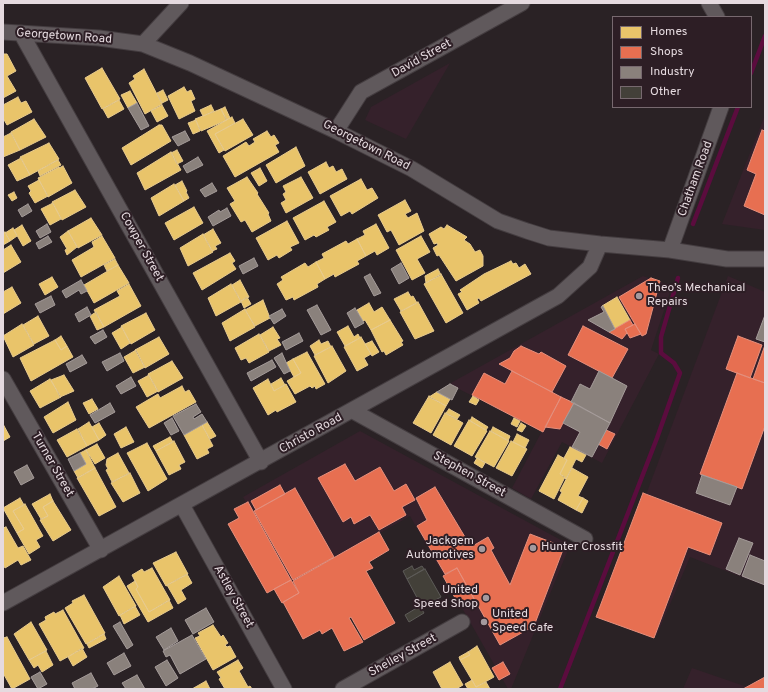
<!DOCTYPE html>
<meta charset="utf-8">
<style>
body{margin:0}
#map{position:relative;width:768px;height:692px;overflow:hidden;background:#2a2225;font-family:Overpass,sans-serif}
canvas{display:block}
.frame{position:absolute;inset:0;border:4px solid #e5dadf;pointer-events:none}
.legend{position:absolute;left:612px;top:16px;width:140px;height:92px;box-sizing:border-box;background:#2d1e25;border:1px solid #77696f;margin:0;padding:5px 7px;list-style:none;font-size:12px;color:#e5dadf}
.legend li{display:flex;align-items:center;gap:8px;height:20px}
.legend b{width:20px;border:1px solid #77696f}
</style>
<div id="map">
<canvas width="768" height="692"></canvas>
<div class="frame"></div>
<ul class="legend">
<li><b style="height:11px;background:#e9c46a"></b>Homes</li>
<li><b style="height:11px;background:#e76f51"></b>Shops</li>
<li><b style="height:11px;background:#8a817c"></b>Industry</li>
<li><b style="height:11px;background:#434039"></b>Other</li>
</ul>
</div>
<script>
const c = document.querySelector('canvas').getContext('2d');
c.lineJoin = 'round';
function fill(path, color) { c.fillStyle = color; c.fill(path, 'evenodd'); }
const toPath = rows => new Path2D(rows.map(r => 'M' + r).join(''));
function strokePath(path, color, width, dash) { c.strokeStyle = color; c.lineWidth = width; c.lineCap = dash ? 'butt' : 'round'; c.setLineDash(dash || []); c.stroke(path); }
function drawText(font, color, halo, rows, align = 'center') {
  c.font = font + ' Overpass,sans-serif'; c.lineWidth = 4; c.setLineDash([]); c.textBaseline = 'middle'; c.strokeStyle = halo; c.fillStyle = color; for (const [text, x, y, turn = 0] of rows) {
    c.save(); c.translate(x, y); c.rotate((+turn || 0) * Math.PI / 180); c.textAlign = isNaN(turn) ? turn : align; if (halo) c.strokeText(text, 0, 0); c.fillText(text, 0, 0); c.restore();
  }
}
fill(toPath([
 [450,63,406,139,365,120,371,107],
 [765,115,765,230,722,224],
 [643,276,672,286,651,350,659,354,602,463,562,442,531,499,512,488,542,431,449,384],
 [728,276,765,292,765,586,690,557,657,635,602,612],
 [360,431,570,545,511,689,508,689,410,516,292,583,243,497],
 [692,668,753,689,683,689]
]), '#35212b');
const homes = toPath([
 [3,54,7,54,16,71,7,76,16,91,3,98,3,54],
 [102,68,120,99,102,109,85,78,102,68],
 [144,69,162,104,145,114,129,83,135,79,133,76,144,69],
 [184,87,187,92,191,90,195,99,191,101,195,111,179,119,168,96,184,87],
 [163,90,168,100,162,103,157,93,163,90],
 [130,91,137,103,128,108,121,95,130,91],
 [18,97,21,103,26,101,32,112,7,125,3,118,3,105,18,97],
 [119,100,124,109,108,118,103,109,119,100],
 [162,105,168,116,157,122,151,111,162,105],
 [211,105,214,111,203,116,200,110,211,105],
 [225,107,230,118,226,120,221,109,225,107],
 [221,109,227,120,201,131,195,119,221,109],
 [232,117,235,123,215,134,224,150,219,153,207,131,232,117],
 [34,119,46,137,20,150,11,132,34,119],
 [243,119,253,135,225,151,215,134,243,119],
 [196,120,200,131,193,134,188,123,196,120],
 [159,125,162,125,171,141,131,165,122,148,159,125],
 [267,131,271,137,274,135,279,143,275,145,279,152,235,177,223,156,246,142,249,146,255,142,253,139,267,131],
 [11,133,20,150,3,157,3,137,11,133],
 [49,143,59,159,30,175,20,157,49,143],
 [296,147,305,166,276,183,266,165,296,147],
 [177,150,183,161,177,164,171,153,177,150],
 [171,152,181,170,145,190,137,173,171,152],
 [21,158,30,175,17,181,8,165,21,158],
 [58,160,61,165,40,176,38,171,58,160],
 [326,162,329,168,333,166,336,172,342,169,347,179,320,194,308,172,326,162],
 [63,166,72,183,48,197,38,178,59,167,59,168,63,166],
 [260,168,267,181,259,186,251,173,260,168],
 [247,177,258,193,257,194,269,213,268,214,271,221,252,232,245,220,241,222,230,204,235,201,227,188,247,177],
 [301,177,313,198,286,213,281,203,286,200,283,194,286,192,283,186,301,177],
 [361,179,367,190,372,188,378,198,352,214,350,211,341,216,330,196,361,179],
 [39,180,48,196,35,203,29,193,31,191,28,186,39,180],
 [182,181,187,191,186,192,189,198,184,201,175,185,182,181],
 [174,184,184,201,159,216,151,198,174,184],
 [75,190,86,207,62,220,52,202,75,190],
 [14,192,17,198,12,201,8,195,14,192],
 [405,200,411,211,405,214,408,218,417,213,424,231,399,245,391,230,387,232,378,215,405,200],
 [324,201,336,222,327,227,329,230,316,237,314,235,305,240,293,218,324,201],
 [53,203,61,219,50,225,41,209,53,203],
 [194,207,203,223,174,240,165,223,194,207],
 [91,218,102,235,78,248,68,231,91,218],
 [287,221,299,243,290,247,292,250,279,258,277,255,268,260,256,238,287,221],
 [376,224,389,248,377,255,375,251,366,256,357,239,365,235,363,231,376,224],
 [22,225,31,241,23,246,14,230,22,225],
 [447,225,467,237,464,240,470,244,475,252,480,250,483,256,483,266,456,281,439,255,437,256,433,248,438,245,437,243,434,244,429,234,441,227,444,229,447,225],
 [13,228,17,236,10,241,5,233,13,228],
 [213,229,221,243,215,246,217,249,212,251,203,235,213,229],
 [68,231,77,247,67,255,65,250,67,249,60,237,68,231],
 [5,232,10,241,3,245,3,233,5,232],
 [203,234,213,252,188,266,180,248,203,234],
 [102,236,115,258,81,277,72,260,94,247,92,242,102,236],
 [421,236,430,252,417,259,425,273,412,280,396,250,421,236],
 [357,239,366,256,357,261,359,264,335,277,334,274,325,279,316,262,324,258,322,254,346,241,348,244,357,239],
 [11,245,21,262,3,273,3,250,11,245],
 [230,253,235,261,232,263,236,269,202,290,193,273,230,253],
 [115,259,118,265,107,271,104,265,115,259],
 [511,261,513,264,516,263,519,268,525,264,531,274,481,301,479,298,477,299,479,303,467,310,458,294,462,292,460,290,484,274,511,261],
 [316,262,325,279,317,284,318,287,294,300,293,297,286,300,277,284,283,280,281,277,305,263,308,267,316,262],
 [118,265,129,283,94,303,84,285,118,265],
 [438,269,441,275,426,283,425,276,438,269],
 [441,274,463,313,446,323,424,284,441,274],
 [52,277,58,287,45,295,39,284,52,277],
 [240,280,249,297,241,301,232,285,240,280],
 [129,284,141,306,104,327,94,310,120,296,117,291,129,284],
 [231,284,241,302,216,316,208,298,231,284],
 [12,287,21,303,3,314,3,292,12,287],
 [408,292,411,297,413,296,417,303,401,311,394,299,408,292],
 [247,297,251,304,244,308,241,301,247,297],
 [617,297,630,320,615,329,602,306,617,297],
 [263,300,270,318,255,326,245,310,263,300],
 [418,302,434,331,415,339,400,312,418,302],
 [369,303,374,312,382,307,390,320,371,330,365,320,363,321,357,310,369,303],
 [245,309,255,327,230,341,222,323,245,309],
 [96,312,104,327,97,330,90,316,96,312],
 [146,313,155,330,131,344,121,326,146,313],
 [38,316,49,336,34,344,23,325,38,316],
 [390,320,403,341,401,342,403,345,386,355,384,351,382,352,371,330,390,320],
 [22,324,34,345,13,357,3,336,22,324],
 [348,326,354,337,358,334,360,338,345,346,337,332,348,326],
 [122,327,130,343,121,349,112,333,122,327],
 [273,327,280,338,277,339,281,345,269,351,260,335,273,327],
 [259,334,269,352,249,363,246,358,241,360,235,348,259,334],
 [61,336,67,346,61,350,55,340,61,336],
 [159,337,169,354,145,368,135,350,159,337],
 [361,337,371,354,364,358,368,365,357,371,344,347,361,337],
 [55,340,61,350,67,346,73,357,31,381,20,358,55,340],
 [319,340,321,344,328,341,331,347,315,355,310,346,319,340],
 [372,341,379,352,372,356,365,344,372,341],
 [332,346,346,371,328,383,314,356,332,346],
 [136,350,145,367,133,373,124,357,136,350],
 [307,352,325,384,316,389,315,386,312,388,310,386,295,394,287,381,301,373,293,359,307,352],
 [293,359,301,373,294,377,286,363,293,359],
 [172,361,183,378,158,392,148,374,172,361],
 [64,375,74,391,60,397,51,380,64,375],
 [149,375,158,391,147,397,138,381,149,375],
 [281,378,285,385,274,391,271,384,281,378],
 [50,379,61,397,40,408,30,391,50,379],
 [268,379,274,391,286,384,296,402,277,412,276,410,268,415,253,388,268,379],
 [182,386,185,392,189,390,196,402,149,428,136,407,158,394,160,398,182,386],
 [437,392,450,399,446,406,429,397,437,392],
 [429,396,446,406,431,433,413,423,429,396],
 [473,396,479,400,476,405,469,402,473,396],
 [92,399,98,409,89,414,83,403,92,399],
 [68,402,76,420,53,433,44,417,68,402],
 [449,409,460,415,457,419,446,413,449,409],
 [445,413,463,423,451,445,433,435,445,413],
 [472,417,488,427,486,430,470,421,472,417],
 [514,418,520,421,517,427,511,424,514,418],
 [469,420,487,431,472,456,454,446,469,420],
 [89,422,99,440,87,446,78,429,89,422],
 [207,422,216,436,210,439,202,425,207,422],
 [99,423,106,435,99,440,92,427,99,423],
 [521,423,526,426,522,432,517,430,521,423],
 [3,424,10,437,3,441,3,424],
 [202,425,213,446,207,449,209,453,197,459,184,435,202,425],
 [126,427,134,442,121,448,114,434,126,427],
 [493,427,510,436,508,441,491,431,493,427],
 [77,429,87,446,67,457,57,440,77,429],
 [490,431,509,441,494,467,475,457,490,431],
 [517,434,529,440,525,448,513,442,517,434],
 [170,437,173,442,156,451,153,446,170,437],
 [174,441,185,462,179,465,181,469,169,475,156,451,174,441],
 [511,441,527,449,512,476,496,468,511,441],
 [147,443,167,479,148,491,127,453,147,443],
 [97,444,105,458,95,464,86,450,97,444],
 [570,447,586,455,582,462,576,459,566,479,560,474,567,460,564,458,570,447],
 [86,450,95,468,78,478,74,471,86,464,80,453,86,450],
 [118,453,129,473,112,482,106,470,108,469,106,465,107,459,118,453],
 [558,455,567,460,560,474,565,477,554,499,539,491,558,455],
 [477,458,485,463,482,468,474,463,477,458],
 [95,468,116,507,99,516,77,478,95,468],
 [572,468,588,477,578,496,583,498,576,510,558,500,562,492,560,491,572,468],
 [130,473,140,493,123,502,111,483,130,473],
 [50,494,53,501,43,507,48,516,41,519,32,504,50,494],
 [20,498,24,505,13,511,24,529,17,533,3,508,20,498],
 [583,498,588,501,582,513,576,510,583,498],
 [53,501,71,530,53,541,40,520,48,516,43,507,53,501],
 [25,504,43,536,36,540,40,547,29,554,17,533,24,529,13,511,25,504],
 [6,527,18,548,23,546,31,560,21,565,18,560,5,568,3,564,3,528,6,527],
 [176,552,188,574,166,586,153,563,176,552],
 [152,568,170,600,149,612,136,589,138,587,132,575,142,569,144,572,152,568],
 [187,574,192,583,181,590,186,599,178,604,167,585,187,574],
 [119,576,136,606,119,616,103,587,119,576],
 [135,581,138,587,136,589,149,612,169,600,173,608,148,622,127,586,135,581],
 [84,595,105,633,86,644,65,608,73,603,72,601,84,595],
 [135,606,140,615,124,624,120,615,135,606],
 [63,610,84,648,60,661,39,624,46,620,45,617,54,612,55,614,63,610],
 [31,622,47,650,29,660,14,634,31,622],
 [213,625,221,637,223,635,228,643,225,645,227,647,230,646,236,657,213,670,195,638,200,636,198,633,213,625],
 [104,634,106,639,89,648,87,644,104,634],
 [7,637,30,679,12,689,3,673,3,638,7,637],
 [477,646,494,677,476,687,460,660,470,655,468,652,477,646],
 [82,648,87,657,73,666,68,657,82,648],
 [46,651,53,665,42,672,38,665,34,668,29,660,46,651],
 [468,652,470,655,460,660,459,657,468,652],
 [238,660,243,668,239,671,248,687,250,686,252,689,225,689,219,679,221,678,217,672,238,660],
 [450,662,463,685,456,689,442,689,433,672,450,662],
 [472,680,476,687,486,682,490,689,468,689,465,684,472,680],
 [206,681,210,689,192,689,206,681]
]);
fill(homes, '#e9c46a');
strokePath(homes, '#e8cb8d', 1);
const shops = toPath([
 [762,130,765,131,765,215,744,206,756,174,747,170,762,130],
 [651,278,660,281,646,334,642,336,619,297,651,278],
 [630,320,633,325,625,329,627,333,622,339,609,332,630,320],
 [635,324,641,334,630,338,625,329,635,324],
 [583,326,628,349,612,378,568,355,583,326],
 [738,336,762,345,750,378,726,369,738,336],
 [765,345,765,383,753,379,765,345],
 [521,346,539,354,541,352,566,366,552,392,499,364,510,358,514,351,521,346],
 [512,371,561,397,543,432,472,395,484,373,505,384,512,371],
 [737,373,765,383,765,426,742,489,700,474,737,373],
 [561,397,574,403,563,423,560,429,545,427,561,397],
 [606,430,615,434,607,449,598,444,606,430],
 [345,464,355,481,380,467,394,491,406,484,415,500,402,507,406,515,379,530,370,515,354,524,351,517,343,522,318,478,345,464],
 [280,485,285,494,256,510,251,501,280,485],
 [435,487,471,547,488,537,494,548,491,550,510,585,530,534,564,547,534,626,500,645,457,568,445,574,417,526,427,520,416,498,435,487],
 [295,488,334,557,293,580,254,511,295,488],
 [643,493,722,523,710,555,688,547,654,638,596,617,643,493],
 [248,502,291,580,267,593,228,524,239,518,234,509,248,502],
 [379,532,389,550,369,562,373,568,366,571,395,623,364,640,351,617,349,618,363,642,344,651,332,628,322,634,320,630,303,639,283,602,299,593,293,581,379,532],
 [457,568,474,599,460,607,443,576,457,568],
 [291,580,299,593,282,603,274,589,291,580],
 [503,662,510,674,499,680,492,668,503,662],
 [765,677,765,689,743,689,765,677]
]);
fill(shops, '#e76f51');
strokePath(shops, '#e68f7c', 1);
const industry = toPath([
 [137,103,149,126,141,130,128,108,137,103],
 [185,131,190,140,178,146,172,137,185,131],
 [198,157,203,165,187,173,183,166,198,157],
 [212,183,217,191,205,197,200,190,212,183],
 [28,204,32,211,22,217,18,210,28,204],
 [227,208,231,216,213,226,208,217,219,210,220,212,227,208],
 [47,224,51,232,40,238,36,231,47,224],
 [48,236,52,242,39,249,36,243,48,236],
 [254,258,258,266,243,274,239,266,254,258],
 [401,263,409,278,399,284,391,269,401,263],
 [370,274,381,293,374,296,364,277,370,274],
 [81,280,87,291,81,294,79,290,66,298,62,291,81,280],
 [51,296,55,305,40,313,35,304,51,296],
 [317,305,331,330,321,335,307,310,317,305],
 [603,306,615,329,609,332,588,320,604,312,601,307,603,306],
 [87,307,91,315,79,322,75,314,87,307],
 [355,308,364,323,355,328,347,313,355,308],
 [282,309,286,316,274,324,269,316,282,309],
 [765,315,765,342,756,339,765,315],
 [103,330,107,337,95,344,90,337,103,330],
 [299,333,303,341,286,350,282,342,299,333],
 [120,353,124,361,107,371,102,362,120,353],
 [282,353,290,371,284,374,274,358,282,353],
 [82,355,87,363,70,372,66,364,82,355],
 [272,360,276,367,251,381,247,373,272,360],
 [599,371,627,386,610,423,571,402,580,384,590,389,599,371],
 [131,377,136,386,121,394,116,386,131,377],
 [450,384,458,388,452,400,437,392,450,384],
 [110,403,115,412,95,423,90,415,110,403],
 [574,403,610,423,592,457,572,447,580,432,563,423,574,403],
 [196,404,201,412,193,417,194,419,202,414,207,422,184,435,173,416,196,404],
 [172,418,179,431,171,435,164,423,172,418],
 [80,453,86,464,74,471,68,459,80,453],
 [27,465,34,478,21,485,14,472,27,465],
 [702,475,737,487,730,505,696,493,702,475],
 [739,538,753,543,740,575,726,569,739,538],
 [750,555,765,561,765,585,742,576,750,555],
 [206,608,214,622,193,634,185,620,206,608],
 [120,622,133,645,127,649,113,626,120,622],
 [171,628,178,641,164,650,156,637,171,628],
 [192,635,206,659,180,674,170,655,166,657,163,651,192,635],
 [124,653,131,666,114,675,107,663,124,653],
 [167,660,178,678,166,686,155,667,167,660],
 [40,672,47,684,38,689,31,677,40,672],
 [91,673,98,686,92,689,75,689,72,683,91,673],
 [137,675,145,689,126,689,122,683,137,675]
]);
fill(industry, '#8a817c');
strokePath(industry, '#a59c9a', 1);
strokePath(toPath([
 [751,73,765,36],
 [693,224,738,107],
 [560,689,657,438,680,373,674,363,661,353,661,337,678,278]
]), '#5b0c3e', 4.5);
const building = toPath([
 [412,566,414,570,422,566,424,569,407,579,403,571,412,566],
 [425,569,441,597,422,607,407,579,425,569],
 [420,606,424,613,409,622,405,615,420,606]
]);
fill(building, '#434039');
strokePath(building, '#5d5b58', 1);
const minor = toPath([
 [709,3,717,17],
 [3,32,99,38,143,44,190,63,336,131,412,169,498,221,527,231,549,238,600,244,670,250,727,259,765,259],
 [21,33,261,462],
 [143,44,181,3],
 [336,131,361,92,522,3],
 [670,250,721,107],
 [3,379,101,550],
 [353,411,585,539],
 [182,505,284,689],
 [3,603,558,296,590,267,600,244],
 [343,689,462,622]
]);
strokePath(minor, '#443d40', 17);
strokePath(minor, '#60595c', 15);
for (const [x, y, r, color] of [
 [639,296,4,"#a49a9e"],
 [533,548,4,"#a49a9e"],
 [482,549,4,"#a49a9e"],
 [486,598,4,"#a49a9e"],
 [484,622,4,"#a49a9e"]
]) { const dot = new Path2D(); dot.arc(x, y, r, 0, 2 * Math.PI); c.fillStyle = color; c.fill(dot); strokePath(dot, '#2d1e25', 1.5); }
drawText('12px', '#e5dadf', '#2d1e25', [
 ["Georgetown Road",64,37,4],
 ["David Street",422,59,-29],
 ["Georgetown Road",366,146,27],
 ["Chatham Road",696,179,-70],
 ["Cowper Street",141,247,61],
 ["Christo Road",311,434,-29],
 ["Turner Street",52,465,60],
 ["Stephen Street",469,475,29],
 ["Astley Street",233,597,61],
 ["Shelley Street",403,656,-29]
]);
drawText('12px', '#e5dadf', '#2d1e25', [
 ["Theo’s Mechanical",647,289],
 ["Repairs",647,303],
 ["Jackgem",474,542,"right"],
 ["Automotives",474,556,"right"],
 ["Hunter Crossfit",541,548],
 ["United",478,591,"right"],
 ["Speed Shop",478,605,"right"],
 ["United",492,615],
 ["Speed Cafe",492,629]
], 'left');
</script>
